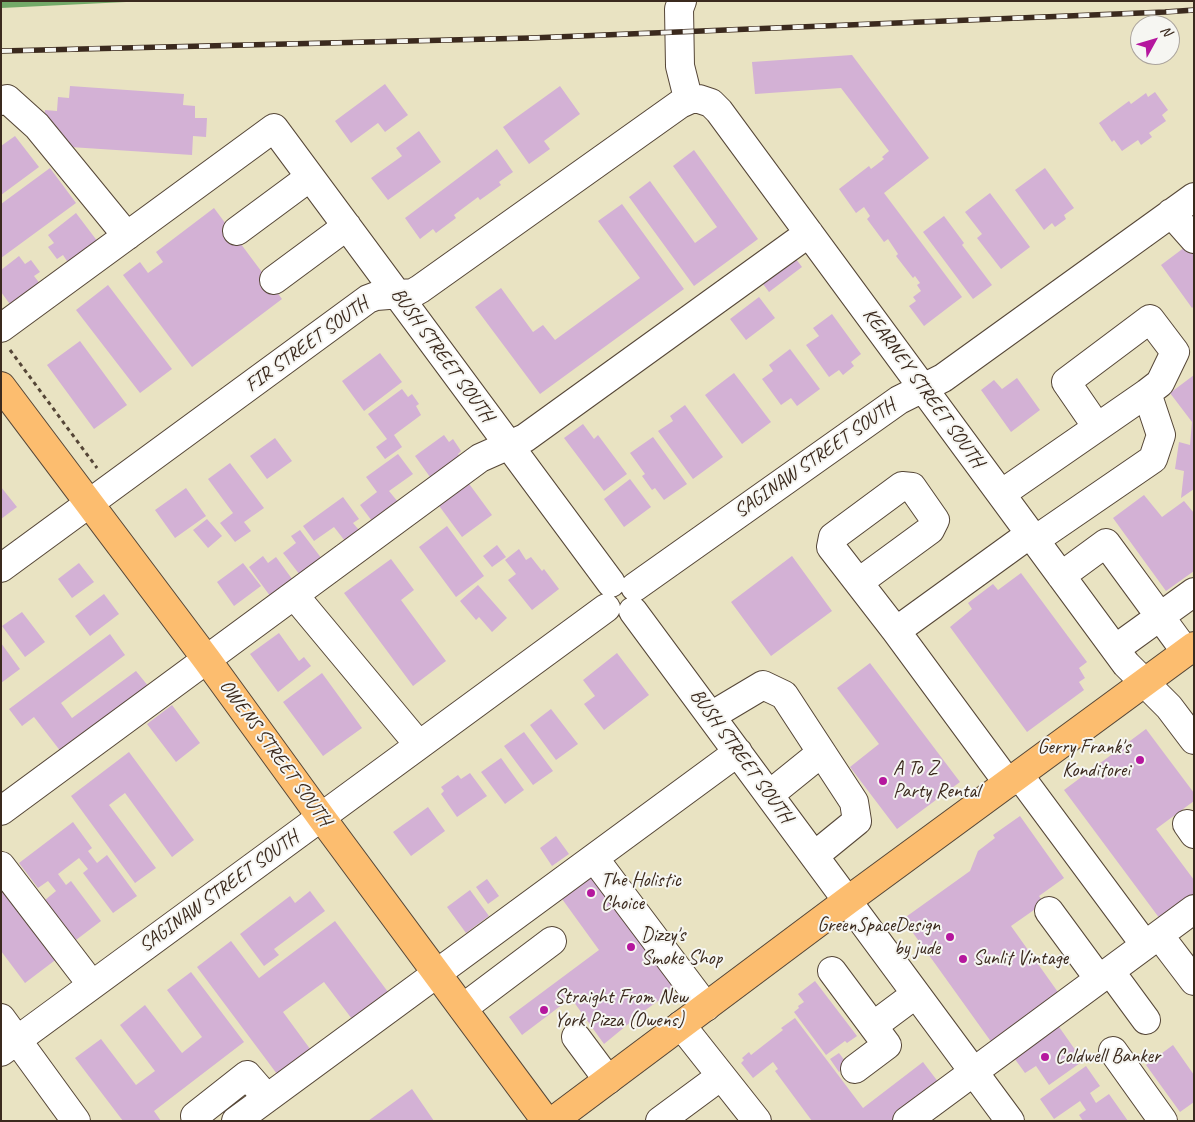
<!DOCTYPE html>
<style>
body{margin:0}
#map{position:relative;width:1195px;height:1122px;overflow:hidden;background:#e9e3c2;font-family:Caveat,sans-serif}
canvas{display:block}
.frame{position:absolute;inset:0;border:2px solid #3b2a1e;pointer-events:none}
.north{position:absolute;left:1130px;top:15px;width:50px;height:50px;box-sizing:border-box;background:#f6f6f2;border:1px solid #aba49d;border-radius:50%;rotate:51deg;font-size:14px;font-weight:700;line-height:20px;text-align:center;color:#3b2a1e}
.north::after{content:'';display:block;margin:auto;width:18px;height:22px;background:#b5179e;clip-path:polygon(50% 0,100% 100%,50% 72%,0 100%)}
</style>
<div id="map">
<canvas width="1195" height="1122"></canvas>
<div class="frame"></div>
<div class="north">N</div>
</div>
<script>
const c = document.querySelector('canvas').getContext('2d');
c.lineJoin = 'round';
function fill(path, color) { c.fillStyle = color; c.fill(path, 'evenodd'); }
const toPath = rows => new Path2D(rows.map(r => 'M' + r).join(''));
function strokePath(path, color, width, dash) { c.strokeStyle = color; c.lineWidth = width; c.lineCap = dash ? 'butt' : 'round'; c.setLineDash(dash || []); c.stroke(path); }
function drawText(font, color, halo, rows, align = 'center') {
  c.font = font + ' Caveat,sans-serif'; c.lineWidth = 4; c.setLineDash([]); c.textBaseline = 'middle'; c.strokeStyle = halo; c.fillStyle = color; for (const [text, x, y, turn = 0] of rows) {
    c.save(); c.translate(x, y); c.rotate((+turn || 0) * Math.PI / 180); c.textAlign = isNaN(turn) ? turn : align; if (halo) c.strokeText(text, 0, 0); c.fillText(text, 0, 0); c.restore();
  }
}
fill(toPath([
 [1,1,147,1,1,8]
]), '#73aa68');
fill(toPath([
 [852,55,929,158,884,193,962,297,924,326,909,306,916,301,913,297,921,291,917,285,920,283,915,276,913,278,896,256,898,254,888,239,884,242,867,219,870,216,864,207,856,213,839,189,869,166,871,169,884,159,882,157,889,151,841,88,755,94,752,62],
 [385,84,408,115,385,132,378,123,351,143,335,121],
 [70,86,184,94,183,105,195,106,195,118,207,118,206,137,193,136,192,155,55,146,57,127,44,127,45,110,57,111,58,97,69,98],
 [560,86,580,114,544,141,550,149,529,164,503,127],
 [1155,92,1168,110,1162,115,1166,121,1149,133,1152,137,1141,145,1138,140,1122,151,1114,140,1112,142,1099,123,1129,101,1131,104,1146,93,1148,97],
 [419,131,441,162,388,200,371,178,402,156,396,148],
 [15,136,39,167,1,195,1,146],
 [497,149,513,172,499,182,501,185,480,200,478,197,454,215,456,218,436,233,433,229,420,239,405,218],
 [694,150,758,239,694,286,629,197,650,181,695,243,717,227,673,166],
 [50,168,76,203,1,258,1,204],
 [1045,168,1074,208,1064,215,1066,219,1055,227,1052,223,1044,230,1015,190],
 [990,193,1030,247,1001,269,977,238,982,234,965,212],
 [622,204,684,289,540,394,475,307,501,288,533,332,543,325,555,340,640,278,598,221],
 [214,208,282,299,192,367,123,275,140,262,148,273,163,262,156,252],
 [76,213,98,242,69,264,63,255,57,259,48,247,54,243,48,235],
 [944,216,964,243,962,245,992,285,973,299,923,232],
 [1189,244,1194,251,1194,306,1192,308,1161,265],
 [793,255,802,267,769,292,760,280],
 [19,256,25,264,31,260,40,272,34,276,41,285,12,307,1,292,1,270],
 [108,285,172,369,140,393,76,310],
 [759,297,775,318,746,340,730,319],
 [832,314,861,354,851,362,854,366,843,375,839,370,829,377,806,345,819,336,813,328],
 [80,341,127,405,94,429,47,365],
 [790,349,820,389,797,406,791,398,781,405,762,379,773,371,769,365],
 [380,353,402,382,364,411,342,381],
 [734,373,771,422,742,444,705,395],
 [1194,375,1194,489,1181,498,1184,471,1175,469,1179,442,1190,445,1192,422,1170,393],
 [1017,378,1040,410,1011,432,981,390,994,380,1002,389],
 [402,389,408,397,412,394,419,404,416,406,421,415,394,435,402,447,385,459,376,447,387,439,368,414],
 [685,405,723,457,693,479,658,431,673,421,670,416],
 [583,424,594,439,598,435,627,474,604,491,564,438],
 [444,435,449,442,453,439,461,451,458,454,464,462,435,484,415,456],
 [653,437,687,484,664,500,655,488,652,490,642,476,645,474,630,453],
 [275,438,292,461,267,479,250,456],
 [398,454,413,474,389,491,398,502,372,521,360,505,377,492,366,477],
 [230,463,264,508,244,522,251,531,235,542,220,523,233,513,208,479],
 [630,479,651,507,624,527,604,499],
 [467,481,492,515,462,537,437,503],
 [1,487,17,507,1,519],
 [186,488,206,516,175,538,155,510],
 [1144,495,1162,517,1184,501,1194,513,1194,571,1166,591,1113,518],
 [343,497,359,519,353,523,359,530,345,541,334,527,314,541,303,526],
 [207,519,222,536,208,548,193,530],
 [447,526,484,576,456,597,419,547],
 [300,530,322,559,300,575,283,553,296,543,291,536],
 [497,545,506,557,492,567,483,556],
 [519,549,526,560,531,557,542,571,544,569,559,589,532,610,508,580,516,574,505,560],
 [263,556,268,563,276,557,295,583,273,600,249,567],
 [792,556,832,611,771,656,731,602],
 [391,559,414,590,401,600,446,661,413,686,344,593],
 [79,563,94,582,72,598,58,579],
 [243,563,261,586,234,606,217,582],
 [1021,573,1087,662,1079,668,1085,678,1079,682,1084,690,1027,732,950,627,972,609,968,603,993,584,998,590],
 [478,585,507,618,492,632,479,617,476,620,460,601],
 [104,594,119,614,90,636,75,616],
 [22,612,45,642,25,657,2,626],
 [279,633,299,661,304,657,311,666,278,692,250,654],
 [110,634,125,655,61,703,72,718,136,671,153,692,65,757,34,717,22,726,9,709],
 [1,643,20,669,1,683],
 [617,653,649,695,604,730,584,704,595,696,583,680],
 [870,663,960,782,897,829,850,767,879,744,837,688],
 [322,673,362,728,323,756,283,702],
 [172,705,200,743,176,762,147,724],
 [551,709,578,744,556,760,530,725],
 [1146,729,1194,793,1194,801,1156,829,1194,880,1194,900,1163,923,1064,790],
 [524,732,553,771,533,785,504,746],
 [129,752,194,840,172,857,125,793,109,805,156,868,135,883,71,796],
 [501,758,524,790,505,804,481,772],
 [470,773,487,796,457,817,441,794,444,791,441,787,458,775,461,779],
 [428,807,445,831,411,856,393,832],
 [1020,816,1064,878,1039,896,1044,903,1011,926,1060,995,992,1043,903,919,970,871,978,851,995,838,993,835],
 [73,822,92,848,88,851,97,863,107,855,137,896,113,913,83,873,88,869,79,858,58,874,66,885,71,881,101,921,76,940,45,900,56,891,48,881,38,888,19,863],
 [556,836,569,854,552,866,540,848],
 [588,869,675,989,644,1011,604,1044,571,998,522,1035,509,1017,599,950,557,892],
 [487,879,499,896,488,904,476,887],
 [1,884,58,958,25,983,1,951],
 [470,890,489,916,466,933,447,907],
 [310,891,325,911,274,949,279,955,264,966,240,934,290,896,295,903],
 [335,921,391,996,355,1023,324,982,283,1012,313,1053,280,1078,197,967,231,941,259,978],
 [191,972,244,1042,154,1111,161,1121,123,1121,75,1058,101,1039,136,1085,155,1071,120,1025,145,1005,182,1053,202,1037,167,990],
 [815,981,857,1036,847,1043,845,1041,826,1055,794,1012,799,1008,798,1006,804,1002,798,994],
 [795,1018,863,1108,923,1062,942,1087,897,1121,812,1121,775,1071,778,1069,773,1062,753,1078,741,1063,744,1060,742,1058,749,1052,751,1055,783,1030,781,1028],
 [1057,1024,1083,1061,1049,1085,1036,1066,1025,1073,1012,1055],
 [1173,1045,1194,1075,1194,1102,1180,1112,1146,1065],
 [839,1053,848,1065,839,1072,830,1059],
 [1086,1066,1100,1086,1090,1093,1096,1103,1109,1094,1128,1121,1083,1121,1079,1115,1086,1110,1080,1101,1054,1119,1040,1099],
 [412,1089,434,1121,368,1121]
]), '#d3b1d5');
const minor = toPath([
 [682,1,679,9,680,66,686,90,691,99],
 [1,101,7,99,37,126,127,236],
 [1171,213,1194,239],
 [237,231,310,177],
 [274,280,347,226],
 [1,328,274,128,611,583],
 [1001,494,1147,393],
 [1035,540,1153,459,1161,435,1147,393,1160,383,1175,352,1150,319,1066,382,1097,427],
 [1,568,368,299,376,296,413,293,420,289,680,104,691,99,699,99,711,103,719,111,1126,664,1169,707,1194,740],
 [1061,576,1106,543,1186,652],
 [859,582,930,530,935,520,912,487,902,486,833,537,831,547,896,631],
 [635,587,899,400,943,378,1194,197],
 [294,595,419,745],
 [633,611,1010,1121],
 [1115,649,1194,592],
 [711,716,763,685,784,695,854,802,857,821,814,856],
 [1019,775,1145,945],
 [1008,783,896,631,1030,534],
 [769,795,821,753],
 [1,811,480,458,525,438,809,233],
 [1187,824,1194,834],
 [594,858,706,1007],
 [1,866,92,985],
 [1049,911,1099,979],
 [1159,935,1194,981],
 [832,971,887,1045,855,1069],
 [1110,971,1146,1020],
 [463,1008,552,941],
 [1,1018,76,1121],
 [681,1025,757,1121],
 [873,1026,916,994],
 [576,1037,608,1080],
 [1113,1051,1163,1121],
 [1,1052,606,608],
 [198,1121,195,1116,247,1075,267,1098],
 [236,1121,738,752],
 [660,1121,721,1076],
 [907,1121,1194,909]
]);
const major = toPath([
 [1,386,207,660,321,817,546,1121],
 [553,1121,847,901,1194,646]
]);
strokePath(minor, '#554637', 30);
strokePath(major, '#554637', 30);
strokePath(toPath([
 [10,350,97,468]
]), '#554637', 3, [4, 4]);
strokePath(minor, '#fff', 28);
strokePath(major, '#fcbd6f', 28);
const rail = toPath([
 [1,51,531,38,1165,12,1194,10]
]);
strokePath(rail, '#3b2a1e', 5.5);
strokePath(rail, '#f6f6f2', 4, [11]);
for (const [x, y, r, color] of [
 [1140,760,5,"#b5179e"],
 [883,781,5,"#b5179e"],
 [591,893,5,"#b5179e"],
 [950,937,5,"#b5179e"],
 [631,947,5,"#b5179e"],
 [963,959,5,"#b5179e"],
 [544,1010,5,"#b5179e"],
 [1045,1057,5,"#b5179e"]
]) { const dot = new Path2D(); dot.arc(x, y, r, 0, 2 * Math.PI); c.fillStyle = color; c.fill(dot); strokePath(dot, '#f6f6f2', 2); }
drawText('20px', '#3b2a1e', '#f6f6f2', [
 ["FIR STREET SOUTH",307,345,-36],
 ["BUSH STREET SOUTH",442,355,54],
 ["KEARNEY STREET SOUTH",923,388,54],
 ["SAGINAW STREET SOUTH",815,459,-35],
 ["OWENS STREET SOUTH",275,753,54],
 ["BUSH STREET SOUTH",741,756,54],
 ["SAGINAW STREET SOUTH",219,892,-36]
]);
drawText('20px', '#3b2a1e', '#f6f6f2', [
 ["Gerry Frank's",1130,748,"right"],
 ["Konditorei",1130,771,"right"],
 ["A To Z",893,769],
 ["Party Rental",893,792],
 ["The Holistic",601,881],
 ["Choice",601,904],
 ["GreenSpaceDesign",940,926,"right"],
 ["by jude",940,949,"right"],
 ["Dizzy's",641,936],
 ["Smoke Shop",641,959],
 ["Sunlit Vintage",973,959],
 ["Straight From New",554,998],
 ["York Pizza (Owens)",554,1021],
 ["Coldwell Banker",1055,1057]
], 'left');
</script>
